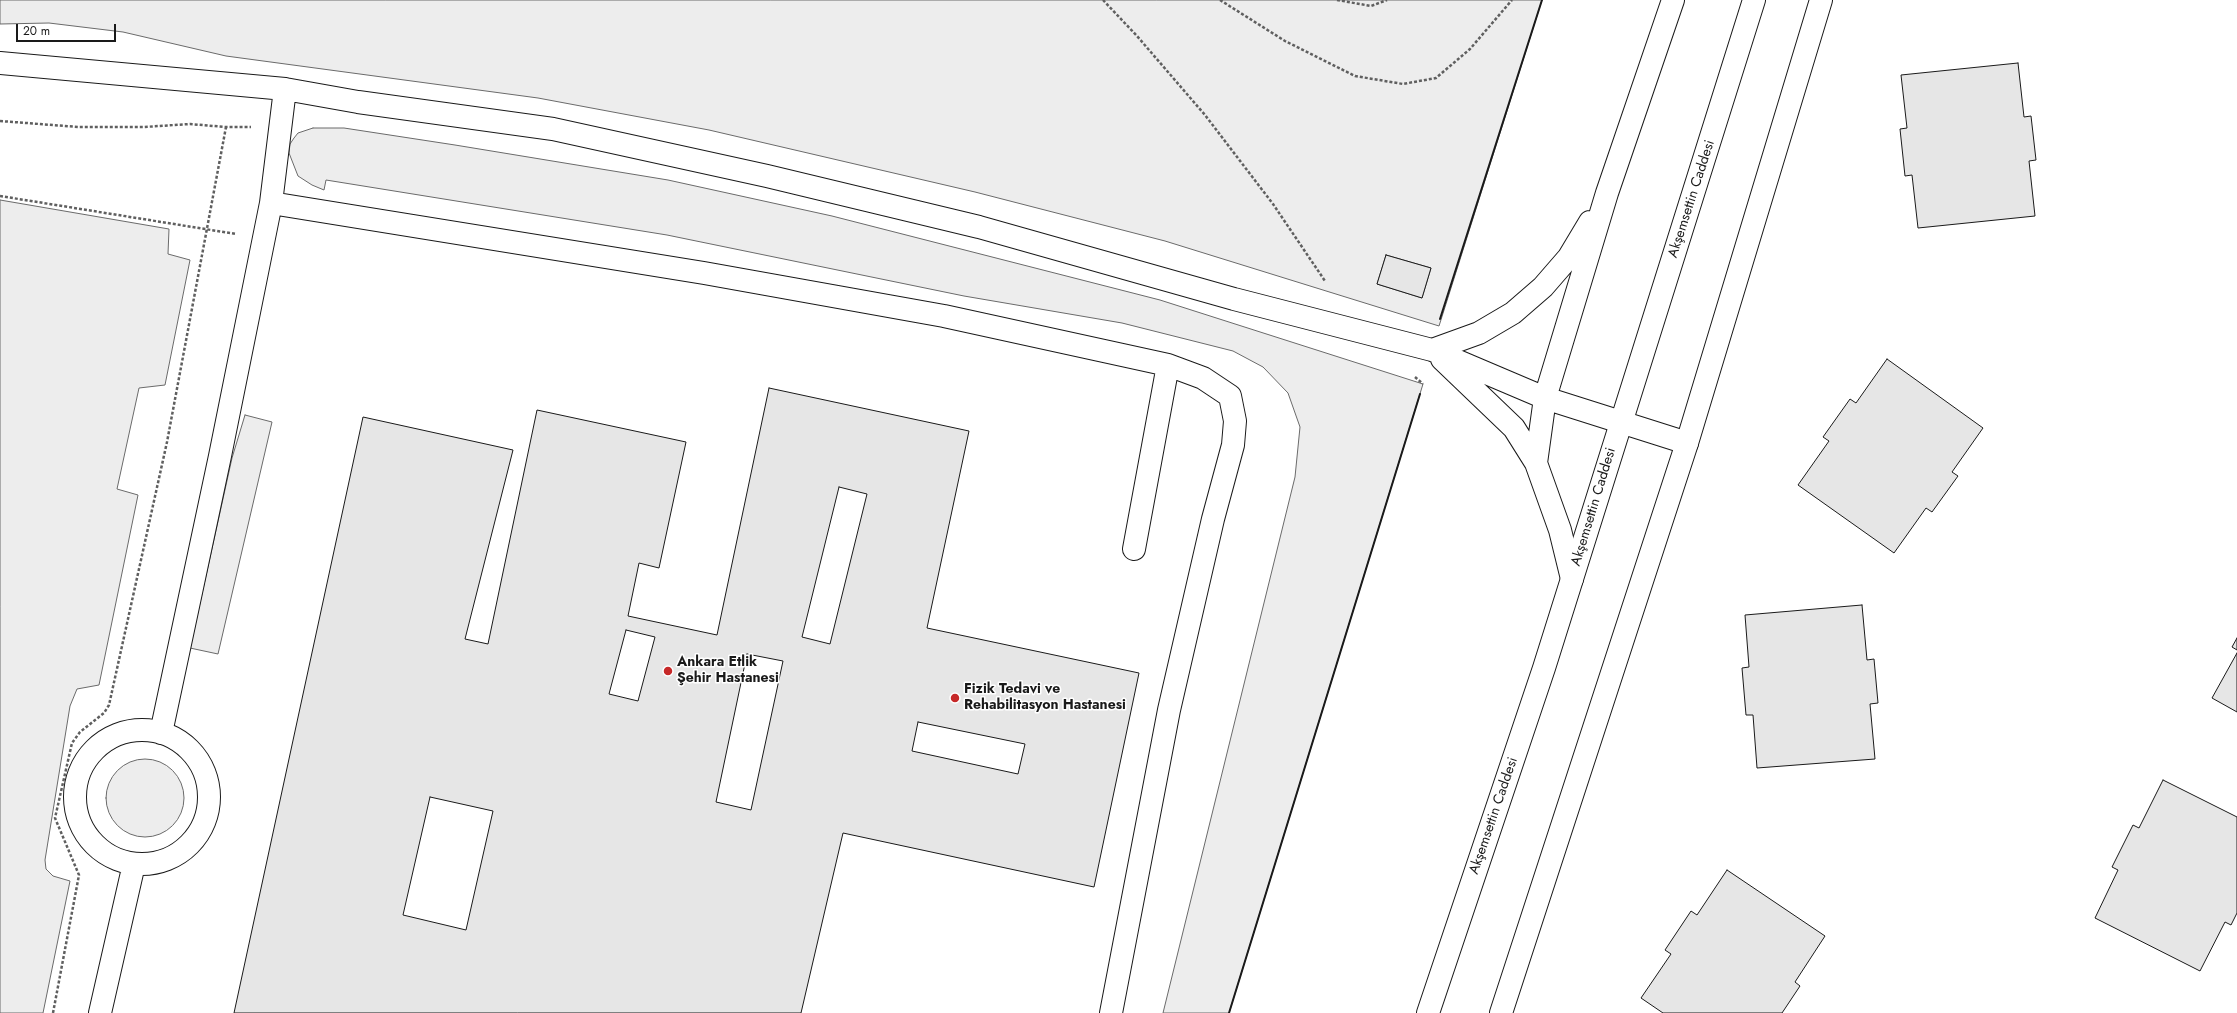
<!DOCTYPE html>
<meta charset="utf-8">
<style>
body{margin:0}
#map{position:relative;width:2237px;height:1013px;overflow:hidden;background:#fff;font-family:Jost,sans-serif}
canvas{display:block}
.scale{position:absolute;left:16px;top:24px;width:100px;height:18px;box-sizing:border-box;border:2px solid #1a1a1a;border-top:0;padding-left:5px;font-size:12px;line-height:14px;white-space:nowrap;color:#1a1a1a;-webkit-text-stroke:3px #fff;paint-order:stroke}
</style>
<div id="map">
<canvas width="2237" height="1013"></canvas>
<div class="scale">20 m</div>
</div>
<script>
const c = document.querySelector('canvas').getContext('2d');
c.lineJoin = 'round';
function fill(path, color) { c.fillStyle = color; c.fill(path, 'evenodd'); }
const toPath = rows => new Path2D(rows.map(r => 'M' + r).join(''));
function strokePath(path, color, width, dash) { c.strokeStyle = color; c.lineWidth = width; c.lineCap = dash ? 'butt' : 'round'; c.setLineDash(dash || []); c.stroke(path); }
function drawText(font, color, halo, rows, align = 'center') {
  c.font = font + ' Jost,sans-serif'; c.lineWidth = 3; c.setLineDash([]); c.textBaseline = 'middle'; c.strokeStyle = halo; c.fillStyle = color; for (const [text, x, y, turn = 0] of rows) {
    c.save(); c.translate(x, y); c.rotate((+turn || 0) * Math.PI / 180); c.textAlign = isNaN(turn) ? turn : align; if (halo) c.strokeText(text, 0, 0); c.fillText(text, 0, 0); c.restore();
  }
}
const built = toPath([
 [0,0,1542,0,1439,326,1165,241,975,192,709,130,538,98,226,56,123,32,49,23,0,24,0,0],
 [1386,255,1431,268,1422,298,1377,284,1386,255],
 [313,128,344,128,455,145,668,180,832,216,1160,300,1423,384,1229,1013,1163,1013,1295,477,1300,427,1288,393,1263,367,1233,351,1122,323,964,296,667,235,326,180,324,190,312,185,298,176,289,153,290,144,294,138,298,133,313,128],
 [0,200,169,229,168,254,190,260,165,385,139,388,117,489,138,495,99,685,77,689,70,706,45,860,46,869,53,876,70,881,43,1013,0,1013,0,200],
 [245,415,272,422,218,654,190,648,232,458,245,415],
 '106 798a39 39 0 1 1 78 0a39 39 0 1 1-78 0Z'
]);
fill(built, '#ededed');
strokePath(built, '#6a6a6a', 1);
const building = toPath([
 [2018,63,2024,117,2031,116,2036,160,2029,161,2035,216,1918,228,1912,175,1905,176,1900,129,1907,128,1901,75,2018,63],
 [1386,255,1431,268,1422,298,1377,284,1386,255],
 [1887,359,1983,428,1952,472,1958,476,1932,512,1926,508,1894,553,1798,485,1829,441,1823,437,1850,399,1856,403,1887,359],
 [769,388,969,431,927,628,1139,673,1094,887,843,833,801,1013,234,1013,363,417,513,450,465,639,488,644,537,410,686,442,659,568,639,563,628,616,717,635,769,388],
 [839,487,867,494,830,644,802,637,839,487],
 [626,630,655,637,638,701,609,694,626,630],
 [747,654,783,661,751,810,716,802,747,654],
 [918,722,1025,744,1018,774,912,751,918,722],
 [430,797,493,811,466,930,403,915,430,797],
 [1862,605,1867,660,1874,659,1878,703,1870,704,1875,759,1757,768,1753,715,1746,715,1742,668,1749,667,1745,615,1862,605],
 [2237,638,2237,650,2232,647,2237,638],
 [2237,653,2237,712,2212,698,2237,653],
 [2163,780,2237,817,2237,913,2231,925,2225,922,2200,971,2095,918,2118,870,2112,867,2133,825,2139,828,2163,780],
 [1727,870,1825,936,1795,982,1800,986,1782,1013,1663,1013,1641,998,1671,954,1665,950,1691,911,1697,915,1727,870]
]);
fill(building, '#e6e6e6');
strokePath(building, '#1a1a1a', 1);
const minor = toPath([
 [0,63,285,89,358,102,553,129,767,176,979,227,1234,299,1432,350,1545,398,1687,443],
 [271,203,704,273,944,316,1168,365,1203,378,1230,396,1235,421,1233,445,1213,519,1169,710,1111,1013],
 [1432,350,1479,333,1513,313,1543,287,1569,257,1590,222],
 [1442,359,1514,428,1536,463,1560,530,1572,579],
 [1536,463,1545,398,1607,193,1673,0],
 [1134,549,1168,365],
 '75 797a67 67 0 1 1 134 0a67 67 0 1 1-134 0Z',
 [161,733,220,456,271,203,285,89],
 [100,1013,134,864]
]);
const major = toPath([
 [1428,1013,1544,668,1754,0],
 [1501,1013,1687,443,1821,0]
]);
strokePath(minor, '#1a1a1a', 24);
strokePath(major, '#1a1a1a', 24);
strokePath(toPath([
 [1103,0,1137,36,1205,115,1273,204,1325,281],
 [1220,0,1285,41,1355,76,1403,84,1436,78,1470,49,1512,0],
 [1337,0,1371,6,1387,0],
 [0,121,79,127,144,127,190,124,226,127,251,127],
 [0,196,236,234],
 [1415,377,1423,384],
 [53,1013,79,875,55,818,72,743,80,732,104,713,109,705,167,442,226,127]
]), '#5f5f5f', 2.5, [3, 2]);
strokePath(minor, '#fff', 22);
strokePath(major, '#fff', 22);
strokePath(toPath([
 [1440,319,1542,0],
 [1229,1013,1420,394]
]), '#1a1a1a', 2);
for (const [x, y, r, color] of [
 [668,671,5,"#c62828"],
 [955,698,5,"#c62828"]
]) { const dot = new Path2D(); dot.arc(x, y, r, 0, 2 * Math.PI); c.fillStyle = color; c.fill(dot); strokePath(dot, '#fff', 1.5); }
drawText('14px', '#1a1a1a', '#fff', [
 ["Akşemsettin Caddesi",1692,199,-72],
 ["Akşemsettin Caddesi",1594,507,-73],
 ["Akşemsettin Caddesi",1494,816,-71]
]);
drawText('bold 14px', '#1a1a1a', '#fff', [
 ["Ankara Etlik",677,663],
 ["Şehir Hastanesi",677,679],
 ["Fizik Tedavi ve",964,690],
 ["Rehabilitasyon Hastanesi",964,706]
], 'left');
</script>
